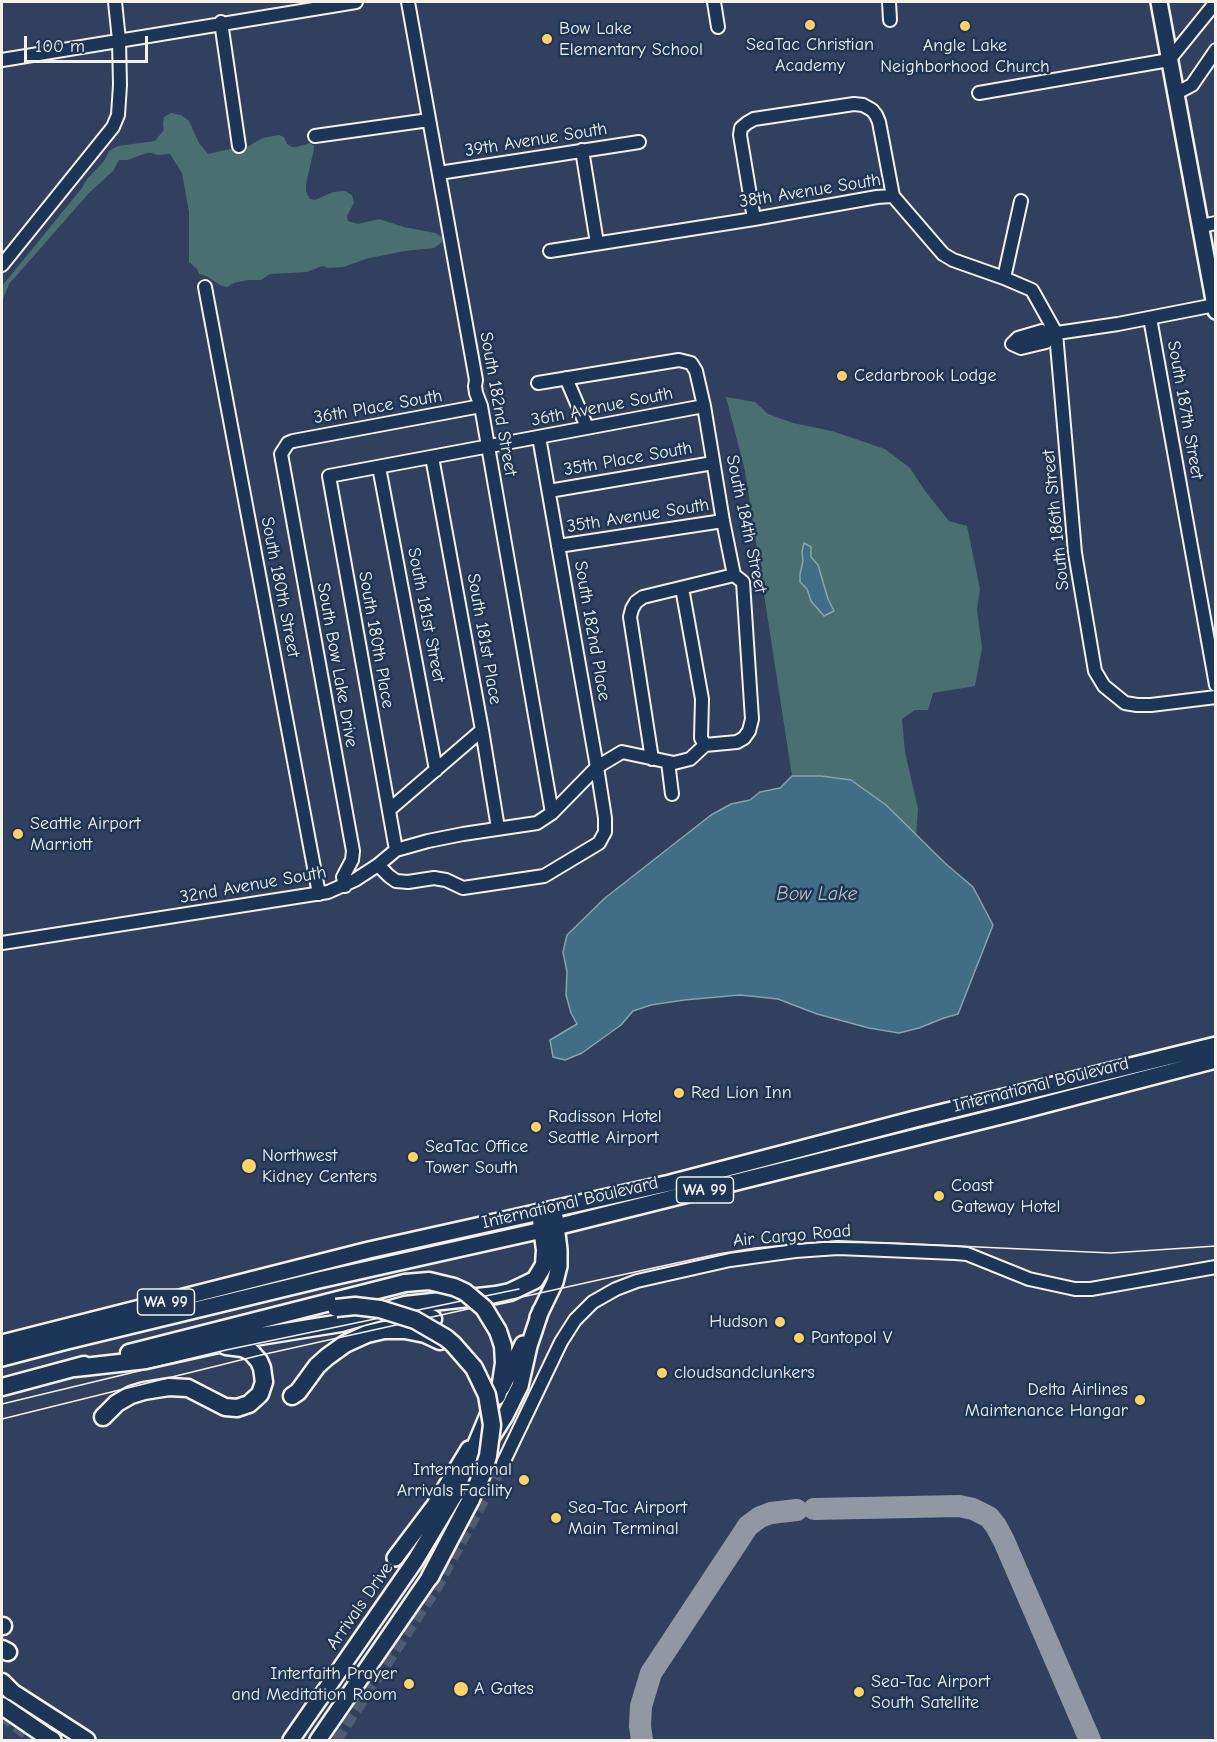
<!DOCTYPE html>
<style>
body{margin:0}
#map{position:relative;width:1217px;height:1742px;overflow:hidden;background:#31405e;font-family:"Comic Neue",sans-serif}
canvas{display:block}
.frame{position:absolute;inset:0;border:3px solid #f4f1e8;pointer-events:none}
.scale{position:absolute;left:24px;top:36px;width:124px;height:27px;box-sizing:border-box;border:3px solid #f4f1e8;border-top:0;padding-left:8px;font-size:18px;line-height:21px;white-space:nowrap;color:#f4f1e8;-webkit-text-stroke:4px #1d3557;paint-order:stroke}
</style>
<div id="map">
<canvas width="1217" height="1742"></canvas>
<div class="frame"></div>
<div class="scale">100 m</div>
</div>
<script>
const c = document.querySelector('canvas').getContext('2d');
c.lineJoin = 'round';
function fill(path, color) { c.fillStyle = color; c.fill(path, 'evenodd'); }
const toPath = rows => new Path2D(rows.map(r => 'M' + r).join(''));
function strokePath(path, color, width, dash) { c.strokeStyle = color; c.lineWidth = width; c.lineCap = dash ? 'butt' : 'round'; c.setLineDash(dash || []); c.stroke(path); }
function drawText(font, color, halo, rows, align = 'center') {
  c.font = font + ' "Comic Neue",sans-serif'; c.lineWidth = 5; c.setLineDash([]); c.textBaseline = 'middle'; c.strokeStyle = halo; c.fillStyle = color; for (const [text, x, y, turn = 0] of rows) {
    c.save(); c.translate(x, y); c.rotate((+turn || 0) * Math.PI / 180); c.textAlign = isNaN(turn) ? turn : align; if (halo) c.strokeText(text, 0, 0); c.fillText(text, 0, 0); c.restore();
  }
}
fill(toPath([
 [171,113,181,115,189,121,199,143,208,154,235,148,245,148,263,138,279,135,284,137,287,144,292,147,297,147,310,143,314,146,314,149,306,184,306,192,310,199,315,200,333,192,345,191,352,195,354,203,347,216,348,221,358,224,379,219,404,227,435,233,442,237,442,242,434,248,405,251,369,258,343,267,329,268,322,266,307,272,270,274,261,280,247,280,234,283,227,287,222,286,206,276,199,274,197,269,189,262,189,212,182,173,170,154,157,155,152,153,147,153,127,160,119,160,113,171,89,193,9,284,2,302,2,286,82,188,87,179,104,161,109,151,118,146,155,141,164,130,163,125,164,117],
 [726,397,755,402,768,414,793,423,832,431,885,449,910,468,925,491,949,521,967,526,980,589,977,610,982,648,975,686,933,693,928,710,915,710,902,719,905,752,918,809,916,836,886,805,821,776,792,776,745,471],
 [802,552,811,557,818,565,828,599,833,610,824,616,811,601,800,574,803,561]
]), '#4a6f71');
const water = toPath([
 [804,543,811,547,811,557,818,565,828,599,834,611,824,616,811,601,807,589,800,582,800,574,803,561,802,552,804,543],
 [792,776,821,776,851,780,886,805,946,864,973,887,993,925,958,1014,944,1018,919,1028,899,1033,869,1028,817,1014,778,999,740,995,684,1000,651,1005,633,1011,621,1025,582,1053,565,1060,553,1057,550,1040,577,1024,571,1013,566,995,567,972,563,952,567,935,605,898,711,815,731,804,750,800,760,792,780,788,792,776]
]);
fill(water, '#416e86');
strokePath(water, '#89a2ad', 1.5);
strokePath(toPath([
 [814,1509,959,1506,973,1509,989,1517,996,1526,1004,1541,1090,1740],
 [642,1740,640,1726,641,1706,651,1673,748,1526,760,1517,771,1513,797,1510]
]), '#9298a3', 22);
strokePath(toPath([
 [2,1715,34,1740],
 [336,1740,436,1588,503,1463]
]), '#4e5b73', 12, [12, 6]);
const minor = toPath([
 [408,2,476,380,475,386,476,393,481,406,552,813],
 [714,2,718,27],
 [889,2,890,20],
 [221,22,239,146],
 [2,60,356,2],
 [979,93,1169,60,1216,2],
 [1175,94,1192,85,1216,50],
 [315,136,429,120],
 [582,150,597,243],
 [439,173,639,142],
 [893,196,943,254,953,260,1004,278,1032,290,1056,333,1075,553,1095,671,1104,686,1125,703,1137,705,1151,705,1216,697],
 [754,219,740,135,741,128,747,123,754,119,854,104,863,105,872,110,876,115,879,122,893,196],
 [1201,226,1216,223],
 [550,251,754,219,877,197,893,196],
 [2,265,113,127,118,115,120,85,119,40,115,2],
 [1004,278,1021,201],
 [205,287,319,894],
 [1150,318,1216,685],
 [1042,331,1050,334,1046,342,1021,348,1012,344,1018,338,1042,331],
 [1050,334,1118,324,1215,305],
 [566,378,587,427],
 [432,457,482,730,498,828],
 [379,467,436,770],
 [549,491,713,463],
 [558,546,723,521],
 [682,588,702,699,701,738,705,745],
 [652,759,630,617,632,609,636,602,643,597,734,575],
 [668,762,672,794],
 [389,810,482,730],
 [396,850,329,476,704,406],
 [378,865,389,876,396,881,408,882,434,878,446,880,463,888,544,876,599,843,605,832,605,818,597,767,539,437],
 [345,886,343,877,352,860,353,851,281,454,288,443,293,441,481,406],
 [2,943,328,892,355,880,378,865,396,850,428,841,463,834,537,823,552,813,597,767,622,752,674,763,690,759,705,745,737,742,744,738,749,731,752,719,743,582,734,575,723,521,704,406,696,371,691,363,679,360,538,383],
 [503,1463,561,1342,575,1320,593,1302,616,1289,637,1281,730,1260,795,1251,838,1248,955,1253,967,1254,1029,1279,1075,1289,1091,1289,1216,1267]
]);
const major = toPath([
 [1159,2,1216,311],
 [538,1317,555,1282,559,1266,559,1250,555,1217],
 [2,1343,369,1250,670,1183,915,1119,1216,1045],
 [2,1358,67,1341,319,1280,556,1227,1013,1113,1216,1060],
 [502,1387,523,1344],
 [468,1463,491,1408],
 [395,1558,435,1505,469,1449],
 [11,1691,87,1740],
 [43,1734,53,1740],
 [291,1740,415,1561,457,1491,505,1416,520,1386,529,1346,541,1310],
 [318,1740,430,1577]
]);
const highway = toPath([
 [404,1307,417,1311,433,1319],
 [129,1353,405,1283],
 [75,1368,146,1360,236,1340,341,1323,405,1305,496,1295,510,1292,535,1280,544,1265,545,1250,540,1212],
 [2,1387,84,1365],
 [292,1396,298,1392,317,1366,327,1357,345,1344,367,1334,384,1330,405,1330,425,1334,440,1341],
 [497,1396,501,1383,504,1363,503,1346,498,1331],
 [103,1417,117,1403,131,1395,144,1391,169,1387,188,1388,225,1407,237,1408,249,1404,260,1394,264,1382,262,1368,259,1361,251,1352,242,1348,226,1346],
 [430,1577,471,1499],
 [2,1626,3,1626],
 [2,1649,8,1652],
 [2,1682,11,1691],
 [2,1706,43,1734]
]);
strokePath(minor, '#f4f1e8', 16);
strokePath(major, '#f4f1e8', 20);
strokePath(highway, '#f4f1e8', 21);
strokePath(minor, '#1d3557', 12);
strokePath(major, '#1d3557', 15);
strokePath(highway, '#1d3557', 16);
strokePath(toPath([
 [2,1404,226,1350,519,1289],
 [2,1419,261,1355,612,1277,718,1254,755,1248,821,1242,890,1243,1111,1253,1216,1246]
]), '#f4f1e8', 1.5);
const highwayBridge = toPath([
 [405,1283,429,1281,454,1287,465,1292,484,1308,498,1331],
 [336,1308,355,1306,380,1309,415,1320,446,1338,453,1344,474,1368,487,1395,492,1425,488,1456,483,1472,471,1499]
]);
strokePath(highwayBridge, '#f4f1e8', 21, []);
strokePath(highwayBridge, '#1d3557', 16);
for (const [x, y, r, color] of [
 [810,25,6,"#ffd166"],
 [965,26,6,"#ffd166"],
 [547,39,6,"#ffd166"],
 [842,376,6,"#ffd166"],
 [18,834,6,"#ffd166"],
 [679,1093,6,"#ffd166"],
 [536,1127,6,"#ffd166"],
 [413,1157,6,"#ffd166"],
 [249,1166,8,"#ffd166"],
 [939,1196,6,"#ffd166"],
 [780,1322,6,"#ffd166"],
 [799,1338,6,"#ffd166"],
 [662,1373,6,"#ffd166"],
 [1140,1400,6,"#ffd166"],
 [524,1480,6,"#ffd166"],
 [556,1518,6,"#ffd166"],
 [409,1684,6,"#ffd166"],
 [461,1689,8,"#ffd166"],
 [859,1692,6,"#ffd166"]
]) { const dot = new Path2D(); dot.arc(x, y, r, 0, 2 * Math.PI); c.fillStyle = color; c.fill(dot); strokePath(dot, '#1d3557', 2); }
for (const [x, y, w] of [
 [705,1190,57],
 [166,1302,57]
]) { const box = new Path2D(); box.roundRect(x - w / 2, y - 13, w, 26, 4.5); c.fillStyle = '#1d3557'; c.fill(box); strokePath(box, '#f4f1e8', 1.5); }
drawText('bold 16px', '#f4f1e8', null, [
 ["WA 99",705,1190],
 ["WA 99",166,1302]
]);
drawText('18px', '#f4f1e8', '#1d3557', [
 ["Bow Lake",559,29],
 ["Elementary School",559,50],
 ["SeaTac Christian",810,45,"center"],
 ["Academy",810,66,"center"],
 ["Angle Lake",965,46,"center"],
 ["Neighborhood Church",965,67,"center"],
 ["Cedarbrook Lodge",854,376],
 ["Seattle Airport",30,824],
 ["Marriott",30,845],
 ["Red Lion Inn",691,1093],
 ["Radisson Hotel",548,1117],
 ["Seattle Airport",548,1138],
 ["SeaTac Office",425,1147],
 ["Tower South",425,1168],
 ["Northwest",262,1156],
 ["Kidney Centers",262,1177],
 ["Coast",951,1186],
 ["Gateway Hotel",951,1207],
 ["Hudson",768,1322,"right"],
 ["Pantopol V",811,1338],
 ["cloudsandclunkers",674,1373],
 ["Delta Airlines",1128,1390,"right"],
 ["Maintenance Hangar",1128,1411,"right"],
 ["International",512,1470,"right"],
 ["Arrivals Facility",512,1491,"right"],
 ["Sea-Tac Airport",568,1508],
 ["Main Terminal",568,1529],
 ["Interfaith Prayer",397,1674,"right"],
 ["and Meditation Room",397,1695,"right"],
 ["Sea-Tac Airport",871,1682],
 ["South Satellite",871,1703],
 ["A Gates",474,1689]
], 'left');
drawText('18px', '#f4f1e8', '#1d3557', [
 ["39th Avenue South",536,140,-9],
 ["38th Avenue South",810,191,-9],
 ["South 182nd Street",498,404,80],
 ["36th Place South",378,407,-10],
 ["36th Avenue South",602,407,-11],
 ["South 187th Street",1185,410,80],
 ["35th Place South",628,459,-10],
 ["35th Avenue South",638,516,-9],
 ["South 186th Street",1056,520,-96],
 ["South 184th Street",746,524,78],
 ["South 180th Street",280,587,79],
 ["South 181st Street",426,615,79],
 ["South 182nd Place",592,631,80],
 ["South 181st Place",484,639,80],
 ["South 180th Place",376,640,80],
 ["South Bow Lake Drive",337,665,80],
 ["32nd Avenue South",253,885,-10],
 ["International Boulevard",1041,1085,-14],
 ["International Boulevard",570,1203,-13],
 ["Air Cargo Road",792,1236,-5],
 ["Arrivals Drive",360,1606,-55]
]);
drawText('italic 20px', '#b5c3c6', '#1d3557', [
 ["Bow Lake",817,894]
]);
</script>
